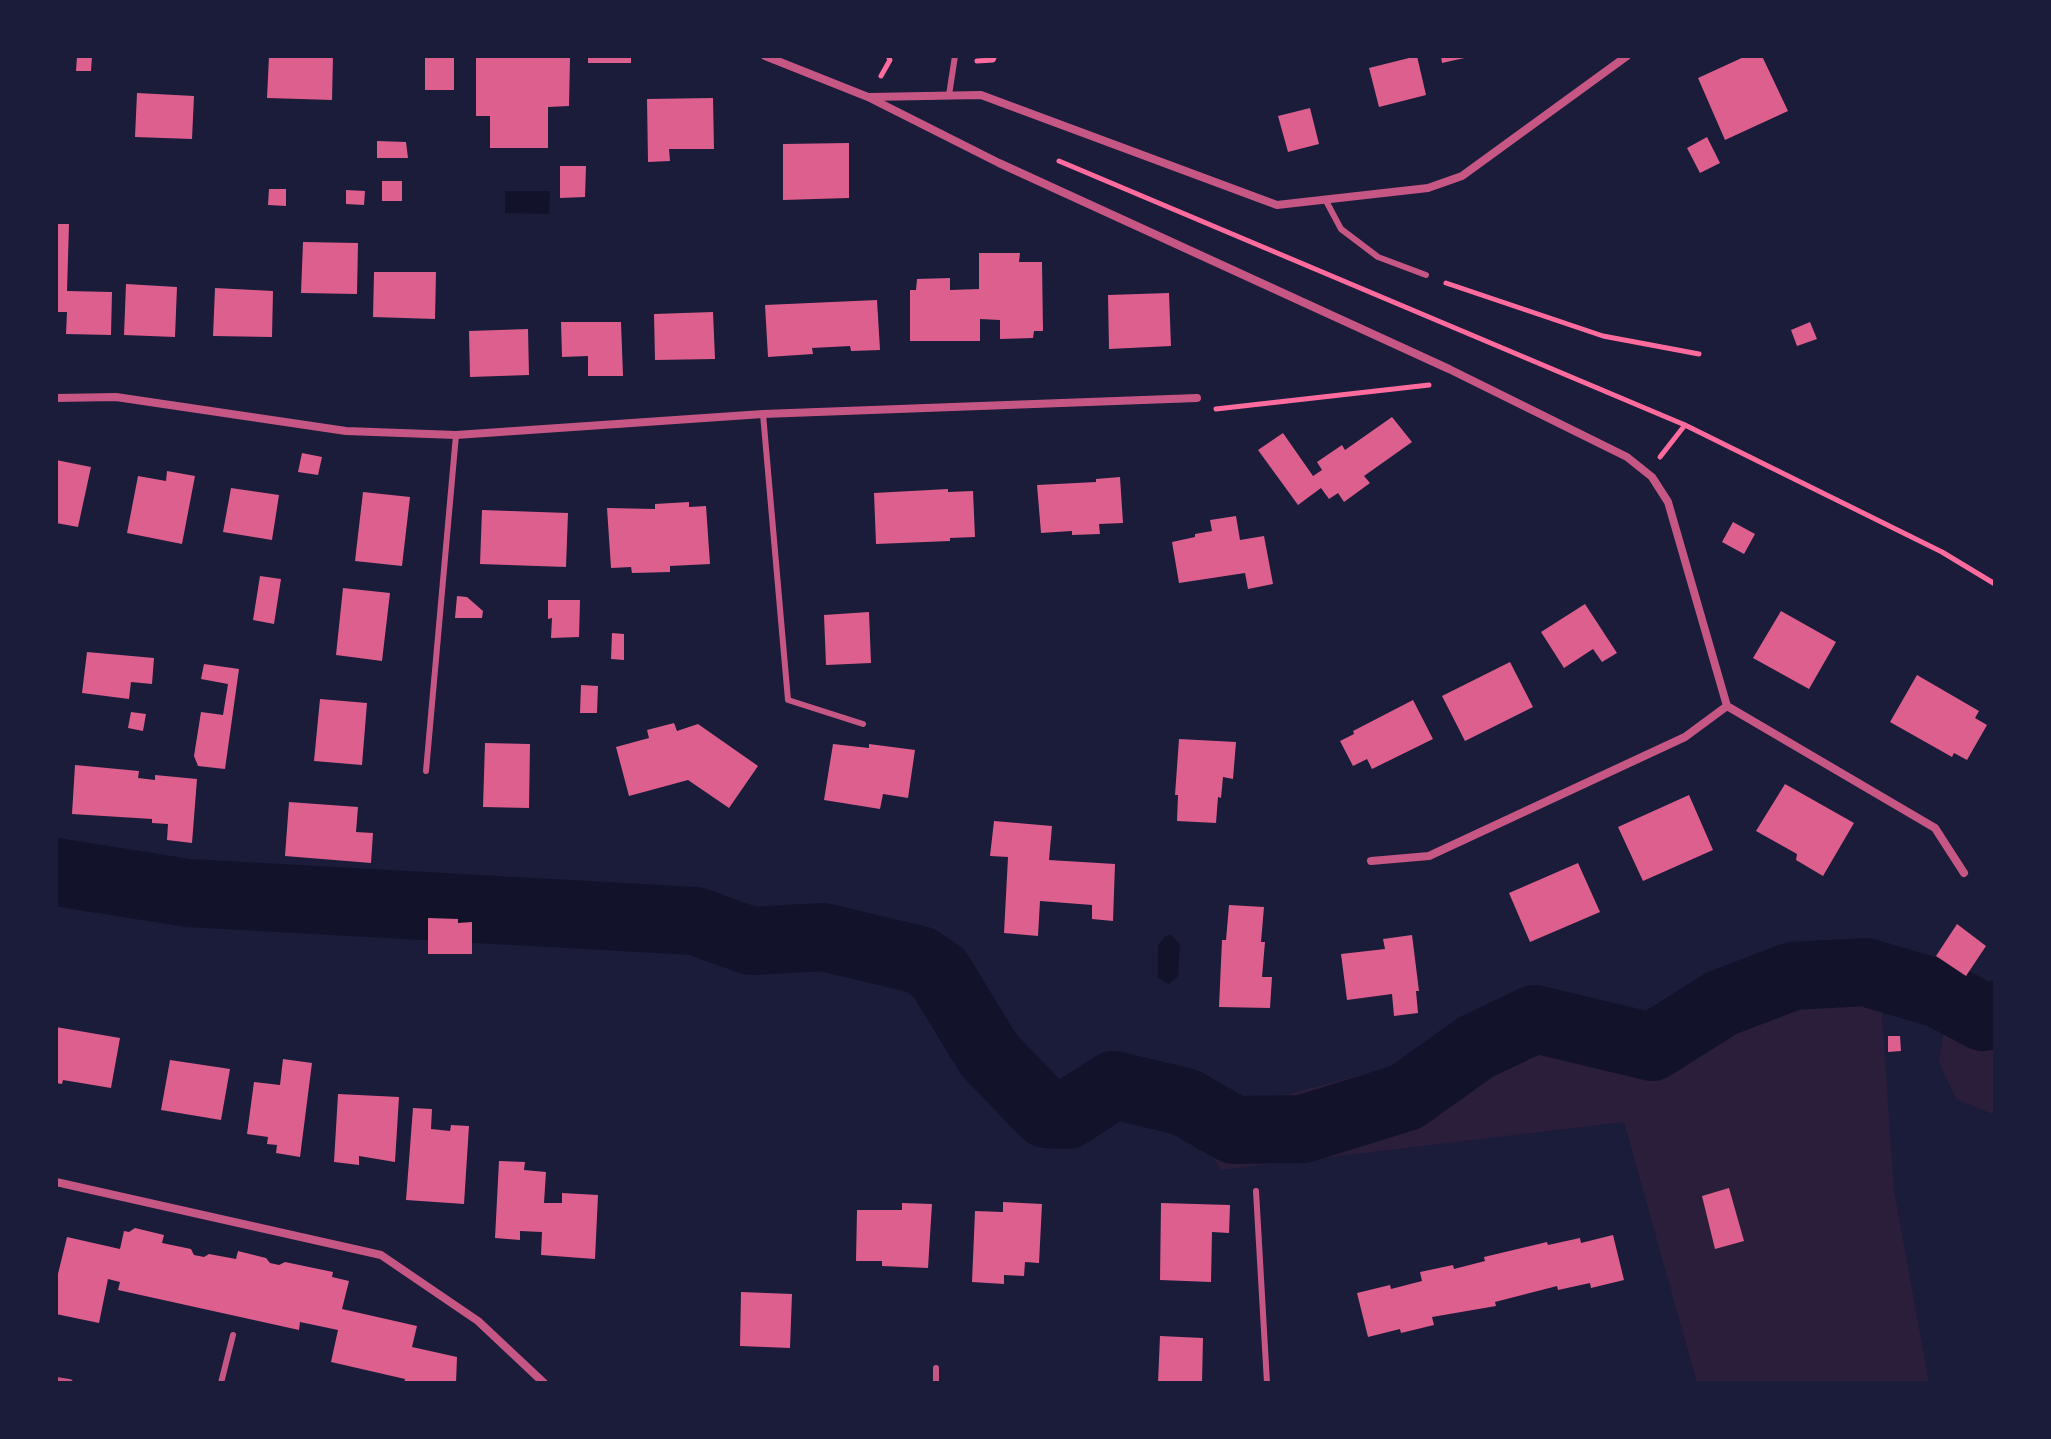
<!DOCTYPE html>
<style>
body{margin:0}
#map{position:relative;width:2051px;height:1439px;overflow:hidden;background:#1b1b3a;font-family:"Source Serif 4",serif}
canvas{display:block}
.frame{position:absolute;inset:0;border:58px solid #1b1b3a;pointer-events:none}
</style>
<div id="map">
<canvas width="2051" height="1439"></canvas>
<div class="frame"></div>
</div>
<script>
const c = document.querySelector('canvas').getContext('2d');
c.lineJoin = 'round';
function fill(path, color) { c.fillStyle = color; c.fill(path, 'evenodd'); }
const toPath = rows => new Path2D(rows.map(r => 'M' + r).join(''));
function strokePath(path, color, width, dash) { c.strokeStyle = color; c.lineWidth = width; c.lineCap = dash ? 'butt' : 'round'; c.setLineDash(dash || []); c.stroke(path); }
fill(toPath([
 [1786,954,1831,962,1880,986,1894,1190,1929,1383,1697,1383,1624,1122,1221,1170,1199,1135,1218,1113,1477,1044,1536,1008,1588,1008,1645,1035,1673,1033,1756,962],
 [1995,999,1995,1115,1956,1099,1939,1062,1944,1029,1965,1002]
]), '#2a1e3b');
fill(toPath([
 [505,191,550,191,549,214,505,213],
 [1171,935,1180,944,1178,976,1169,984,1158,978,1158,946,1165,936]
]), '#12122b');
strokePath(toPath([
 [56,872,188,893,695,921,751,941,823,937,920,960,939,973,989,1055,1046,1114,1067,1115,1114,1085,1185,1102,1234,1130,1303,1129,1406,1097,1476,1047,1535,1019,1652,1047,1722,1003,1793,976,1865,972,1940,994,1983,1017,1995,1015]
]), '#12122b', 68);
fill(toPath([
 [77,56,92,56,91,71,76,71],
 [269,56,333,56,332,100,267,98],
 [425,56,454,56,454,90,425,90],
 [588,56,631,56,631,63,588,63],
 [1417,56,1426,95,1379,107,1369,68],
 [1441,56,1469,56,1469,57,1442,63],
 [1746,56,1762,56,1788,111,1725,140,1698,78],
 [476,57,570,58,569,106,548,107,548,148,490,148,490,116,476,116],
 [137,93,194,96,192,139,135,137],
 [713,98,714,149,669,149,670,161,648,162,647,99],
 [1310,108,1319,144,1288,152,1278,116],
 [1707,137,1720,163,1700,173,1687,148],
 [377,141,406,142,408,158,377,158],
 [849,143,849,198,783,200,783,144],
 [560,166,586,166,585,197,560,198],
 [382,181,402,181,402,201,382,201],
 [269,189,286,189,286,206,268,205],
 [346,190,365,191,364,205,346,204],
 [56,224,69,224,67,291,112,292,111,335,66,334,67,312,56,312],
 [303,242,358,243,357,294,301,293],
 [979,253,1020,253,1019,262,1042,262,1043,331,1034,331,1033,338,1000,339,1000,320,980,319,980,341,910,341,910,290,916,290,917,279,950,278,950,290,979,289],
 [374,272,436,272,435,319,373,317],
 [126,284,177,287,175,337,124,335],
 [215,288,273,291,272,337,213,336],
 [1169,293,1171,346,1109,349,1108,295],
 [877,300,880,350,851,351,850,346,812,348,813,354,768,357,765,305],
 [713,312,715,359,655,360,654,314],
 [561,322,621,322,623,376,588,376,588,356,562,357],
 [1810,322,1817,339,1797,346,1791,330],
 [528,329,529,375,470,377,469,331],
 [1392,417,1412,442,1364,476,1370,483,1344,502,1338,493,1329,499,1321,488,1298,505,1258,450,1283,433,1313,476,1322,470,1317,462,1342,445,1345,450],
 [302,453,322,457,318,475,298,472],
 [56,460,91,467,78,527,56,523],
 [167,471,195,476,182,544,127,533,138,476,166,481],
 [1120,477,1123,523,1099,524,1100,534,1072,535,1072,531,1041,533,1037,485,1096,482,1096,479],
 [231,488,279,495,272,540,223,532],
 [948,489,948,492,973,491,975,537,950,538,950,541,876,544,874,493],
 [363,492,410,497,402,566,355,561],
 [689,502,689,507,706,506,710,564,670,566,670,572,632,573,631,567,611,568,607,508,655,509,655,504],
 [482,510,568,513,566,567,480,564],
 [1236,516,1240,540,1264,536,1273,584,1248,589,1245,573,1179,583,1172,542,1195,537,1195,534,1212,531,1210,520],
 [1733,522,1755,534,1744,554,1722,542],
 [260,576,281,579,274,624,253,620],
 [343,588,390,593,382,661,336,655],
 [457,596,467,597,483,611,482,618,455,618],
 [548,600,580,600,579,637,551,638,552,618,548,619],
 [1585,604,1617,653,1602,662,1593,649,1564,668,1541,632],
 [1781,611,1836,642,1809,689,1753,658],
 [869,612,871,663,826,665,824,615],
 [612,633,624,634,624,660,611,659],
 [87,652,154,658,152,684,131,682,129,699,82,693],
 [1510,662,1533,707,1465,741,1442,696],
 [204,664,239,669,225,769,198,766,194,756,201,712,223,715,228,684,201,679],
 [1917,675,1979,711,1975,718,1987,725,1967,760,1954,753,1952,757,1890,722],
 [581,685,598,686,597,713,580,713],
 [320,699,367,703,362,765,314,761],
 [1413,700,1433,739,1372,769,1367,759,1353,766,1340,741,1354,734,1353,731],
 [131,712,146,714,143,731,128,728],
 [674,723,677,731,698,724,758,766,729,808,688,780,629,796,616,747,649,738,647,730],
 [1179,739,1236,742,1233,779,1223,777,1221,798,1218,797,1216,823,1177,821,1178,795,1175,795],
 [485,743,530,744,529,808,483,807],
 [833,744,869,748,869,744,915,750,908,798,883,794,880,809,824,800],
 [75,765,139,771,138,778,155,780,155,775,197,779,192,843,167,840,168,824,152,823,152,819,72,814],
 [1785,784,1854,823,1823,876,1796,860,1797,854,1756,831],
 [1689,795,1713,850,1643,881,1618,827],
 [289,802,358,807,356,832,373,833,371,863,285,856],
 [994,821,1052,826,1049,860,1115,864,1113,921,1092,919,1092,905,1040,901,1038,936,1004,933,1008,857,990,856],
 [1578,863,1600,912,1530,942,1509,893],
 [1229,905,1264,907,1261,942,1265,942,1262,977,1272,977,1270,1008,1219,1007,1222,940,1226,940],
 [428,918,458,919,458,923,472,922,472,954,428,954],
 [1957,924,1986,946,1966,976,1936,956],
 [1412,935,1419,991,1416,991,1418,1013,1394,1016,1392,994,1347,1000,1341,954,1385,949,1383,939],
 [56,1027,120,1038,111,1088,63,1080,62,1084,56,1083],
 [1888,1036,1900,1036,1901,1051,1888,1052],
 [283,1059,312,1063,300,1157,276,1153,277,1145,267,1144,268,1137,247,1134,254,1082,280,1085],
 [170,1060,230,1069,221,1120,161,1110],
 [338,1094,399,1097,395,1162,359,1156,359,1165,334,1162],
 [413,1108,432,1109,431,1129,450,1131,451,1125,469,1126,464,1204,406,1200],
 [499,1161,525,1162,524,1170,546,1172,544,1203,562,1203,562,1193,598,1195,595,1259,541,1255,542,1232,520,1231,520,1240,495,1238],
 [1729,1188,1744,1241,1715,1249,1702,1196],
 [1003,1202,1042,1204,1039,1263,1025,1262,1024,1276,1004,1275,1004,1284,972,1282,975,1211,1003,1212],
 [902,1203,932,1204,928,1268,882,1266,882,1261,856,1261,857,1210,902,1210],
 [1161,1203,1230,1205,1229,1233,1212,1232,1211,1282,1160,1280],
 [135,1228,164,1235,162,1243,191,1249,194,1255,204,1257,209,1254,236,1259,238,1251,266,1258,270,1263,279,1265,285,1262,333,1272,332,1277,349,1281,342,1309,417,1326,412,1347,457,1357,456,1383,404,1383,405,1379,331,1362,338,1330,300,1322,299,1330,118,1290,120,1282,108,1279,99,1323,56,1314,56,1282,67,1237,120,1249,124,1231,129,1232],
 [1613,1235,1624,1280,1591,1288,1590,1283,1558,1290,1557,1286,1495,1302,1496,1306,1432,1317,1434,1325,1401,1333,1400,1329,1368,1337,1357,1293,1390,1285,1391,1289,1422,1281,1420,1272,1453,1265,1454,1269,1485,1261,1484,1257,1547,1242,1548,1245,1580,1238,1581,1243],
 [741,1292,792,1294,790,1348,740,1346],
 [1160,1336,1203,1338,1202,1383,1158,1383]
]), '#dd5f8e');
strokePath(toPath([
 [977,61,993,60,995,56],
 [881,76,890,60,888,56],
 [1059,161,1685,425,1942,552,1995,584],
 [1446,283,1603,336,1699,354],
 [1216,409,1429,385],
 [1660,457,1685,425]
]), '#ff6b9d', 5);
strokePath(toPath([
 [949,95,955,56],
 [1325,199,1341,229,1378,257,1426,275],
 [763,414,788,700,863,724],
 [426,771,456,435],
 [1256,1191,1267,1383],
 [221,1383,233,1335],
 [936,1383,936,1368]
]), '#c65784', 6);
strokePath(toPath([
 [765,56,868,97,999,163,1449,369,1627,457,1652,477,1668,502,1727,706],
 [869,97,981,95,1277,205,1428,188,1462,176,1627,56],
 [56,398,116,397,346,431,456,435,763,414,1197,398],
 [1371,861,1429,856,1685,737,1727,706,1935,828,1964,873],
 [56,1182,381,1255,478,1321,544,1383],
 [56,1381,69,1383]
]), '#c65784', 8);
</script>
